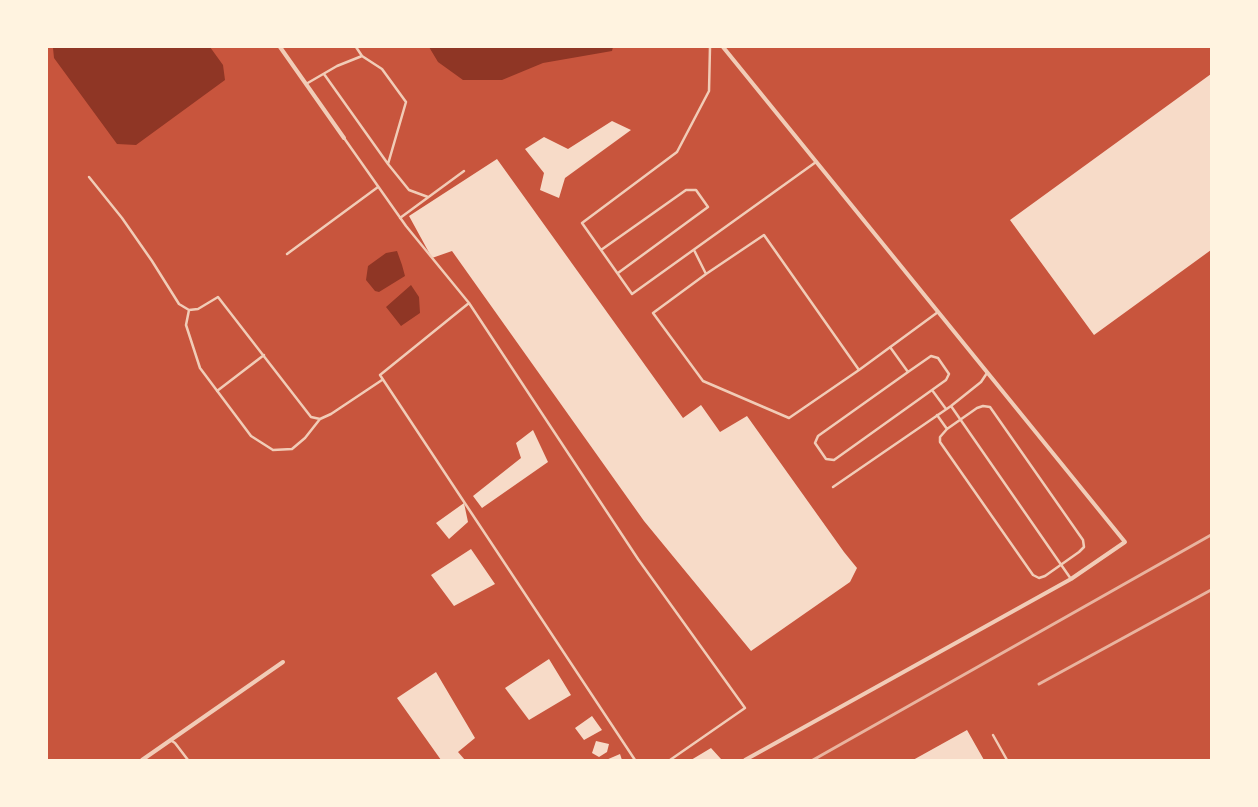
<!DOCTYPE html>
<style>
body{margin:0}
#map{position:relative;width:1258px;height:807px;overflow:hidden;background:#c8553d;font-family:Helvetica,sans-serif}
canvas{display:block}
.frame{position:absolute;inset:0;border:48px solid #fff3e0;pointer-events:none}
</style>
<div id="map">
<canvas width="1258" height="807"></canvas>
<div class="frame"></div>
</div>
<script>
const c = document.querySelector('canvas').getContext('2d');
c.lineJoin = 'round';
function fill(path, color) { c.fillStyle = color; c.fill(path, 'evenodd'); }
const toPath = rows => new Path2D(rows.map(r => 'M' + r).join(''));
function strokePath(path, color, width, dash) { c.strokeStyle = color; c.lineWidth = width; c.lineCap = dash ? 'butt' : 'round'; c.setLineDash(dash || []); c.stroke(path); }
fill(toPath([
 [55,47,210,47,223,65,225,80,136,145,117,144,54,58,53,48],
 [429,47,613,47,612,51,543,63,502,80,463,80,438,62],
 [397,251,402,265,405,276,379,292,375,291,366,280,368,266,386,253],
 [411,285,419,297,420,313,401,326,386,307]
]), '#8f3625');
fill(toPath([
 [1211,74,1211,250,1094,335,1010,220],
 [612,121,631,130,565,178,559,198,540,190,544,173,525,149,544,137,568,149],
 [497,159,683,418,701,405,720,432,747,416,844,552,857,568,850,582,751,651,644,521,452,251,432,258,409,216],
 [533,430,548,462,482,508,473,496,521,458,516,443],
 [464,503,468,522,449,539,436,523],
 [471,549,495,584,454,606,431,575],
 [549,659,571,695,529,720,505,688],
 [436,672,475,738,458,752,465,760,441,760,397,698],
 [592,716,602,730,584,740,575,728],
 [967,730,984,760,913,760],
 [596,741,609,744,607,752,599,757,592,753],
 [711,748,721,759,691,760],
 [620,754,622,760,606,760]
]), '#f7dbc8');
strokePath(toPath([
 [710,47,709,91,677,152,582,223,632,294,816,162],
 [324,74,388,164,406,102,382,69,362,56],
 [306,84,337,66,362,56,356,47],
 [344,138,406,226,469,303,638,559,745,708,670,760],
 [388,164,409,190,428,197],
 [89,177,122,218,152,261,179,304,189,310,198,309,218,297,311,417,320,419,331,414,382,380],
 [400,218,464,171],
 [601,250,686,190,696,190,708,207,618,273],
 [694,250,706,274,653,313,703,381,789,418,859,370,938,312],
 [287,254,378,187],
 [706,274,764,235,859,370],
 [469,303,380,375,635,760],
 [189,310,186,325,200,368,251,436,273,450,292,449,305,438,320,419],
 [890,347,908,372,818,436,815,443,826,459,834,460,946,380,949,374,938,358,931,356,908,372],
 [932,390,946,409],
 [217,391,264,355],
 [951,406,1071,579],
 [937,415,947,429,940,437,940,442,1033,575,1039,578,1045,576,1079,552,1084,547,1083,540,990,407,983,406,977,408,947,429],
 [833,487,951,406,981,382,987,373],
 [993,735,1007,760],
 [170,741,172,741,175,743,188,760]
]), '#f1ccb7', 2.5);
strokePath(toPath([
 [280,47,344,138],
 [723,47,1125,542,1071,579,745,760],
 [142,760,283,662]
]), '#f1ccb7', 4);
strokePath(toPath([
 [1039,684,1211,590],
 [813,760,1211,535]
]), '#e9b49f', 3);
</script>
